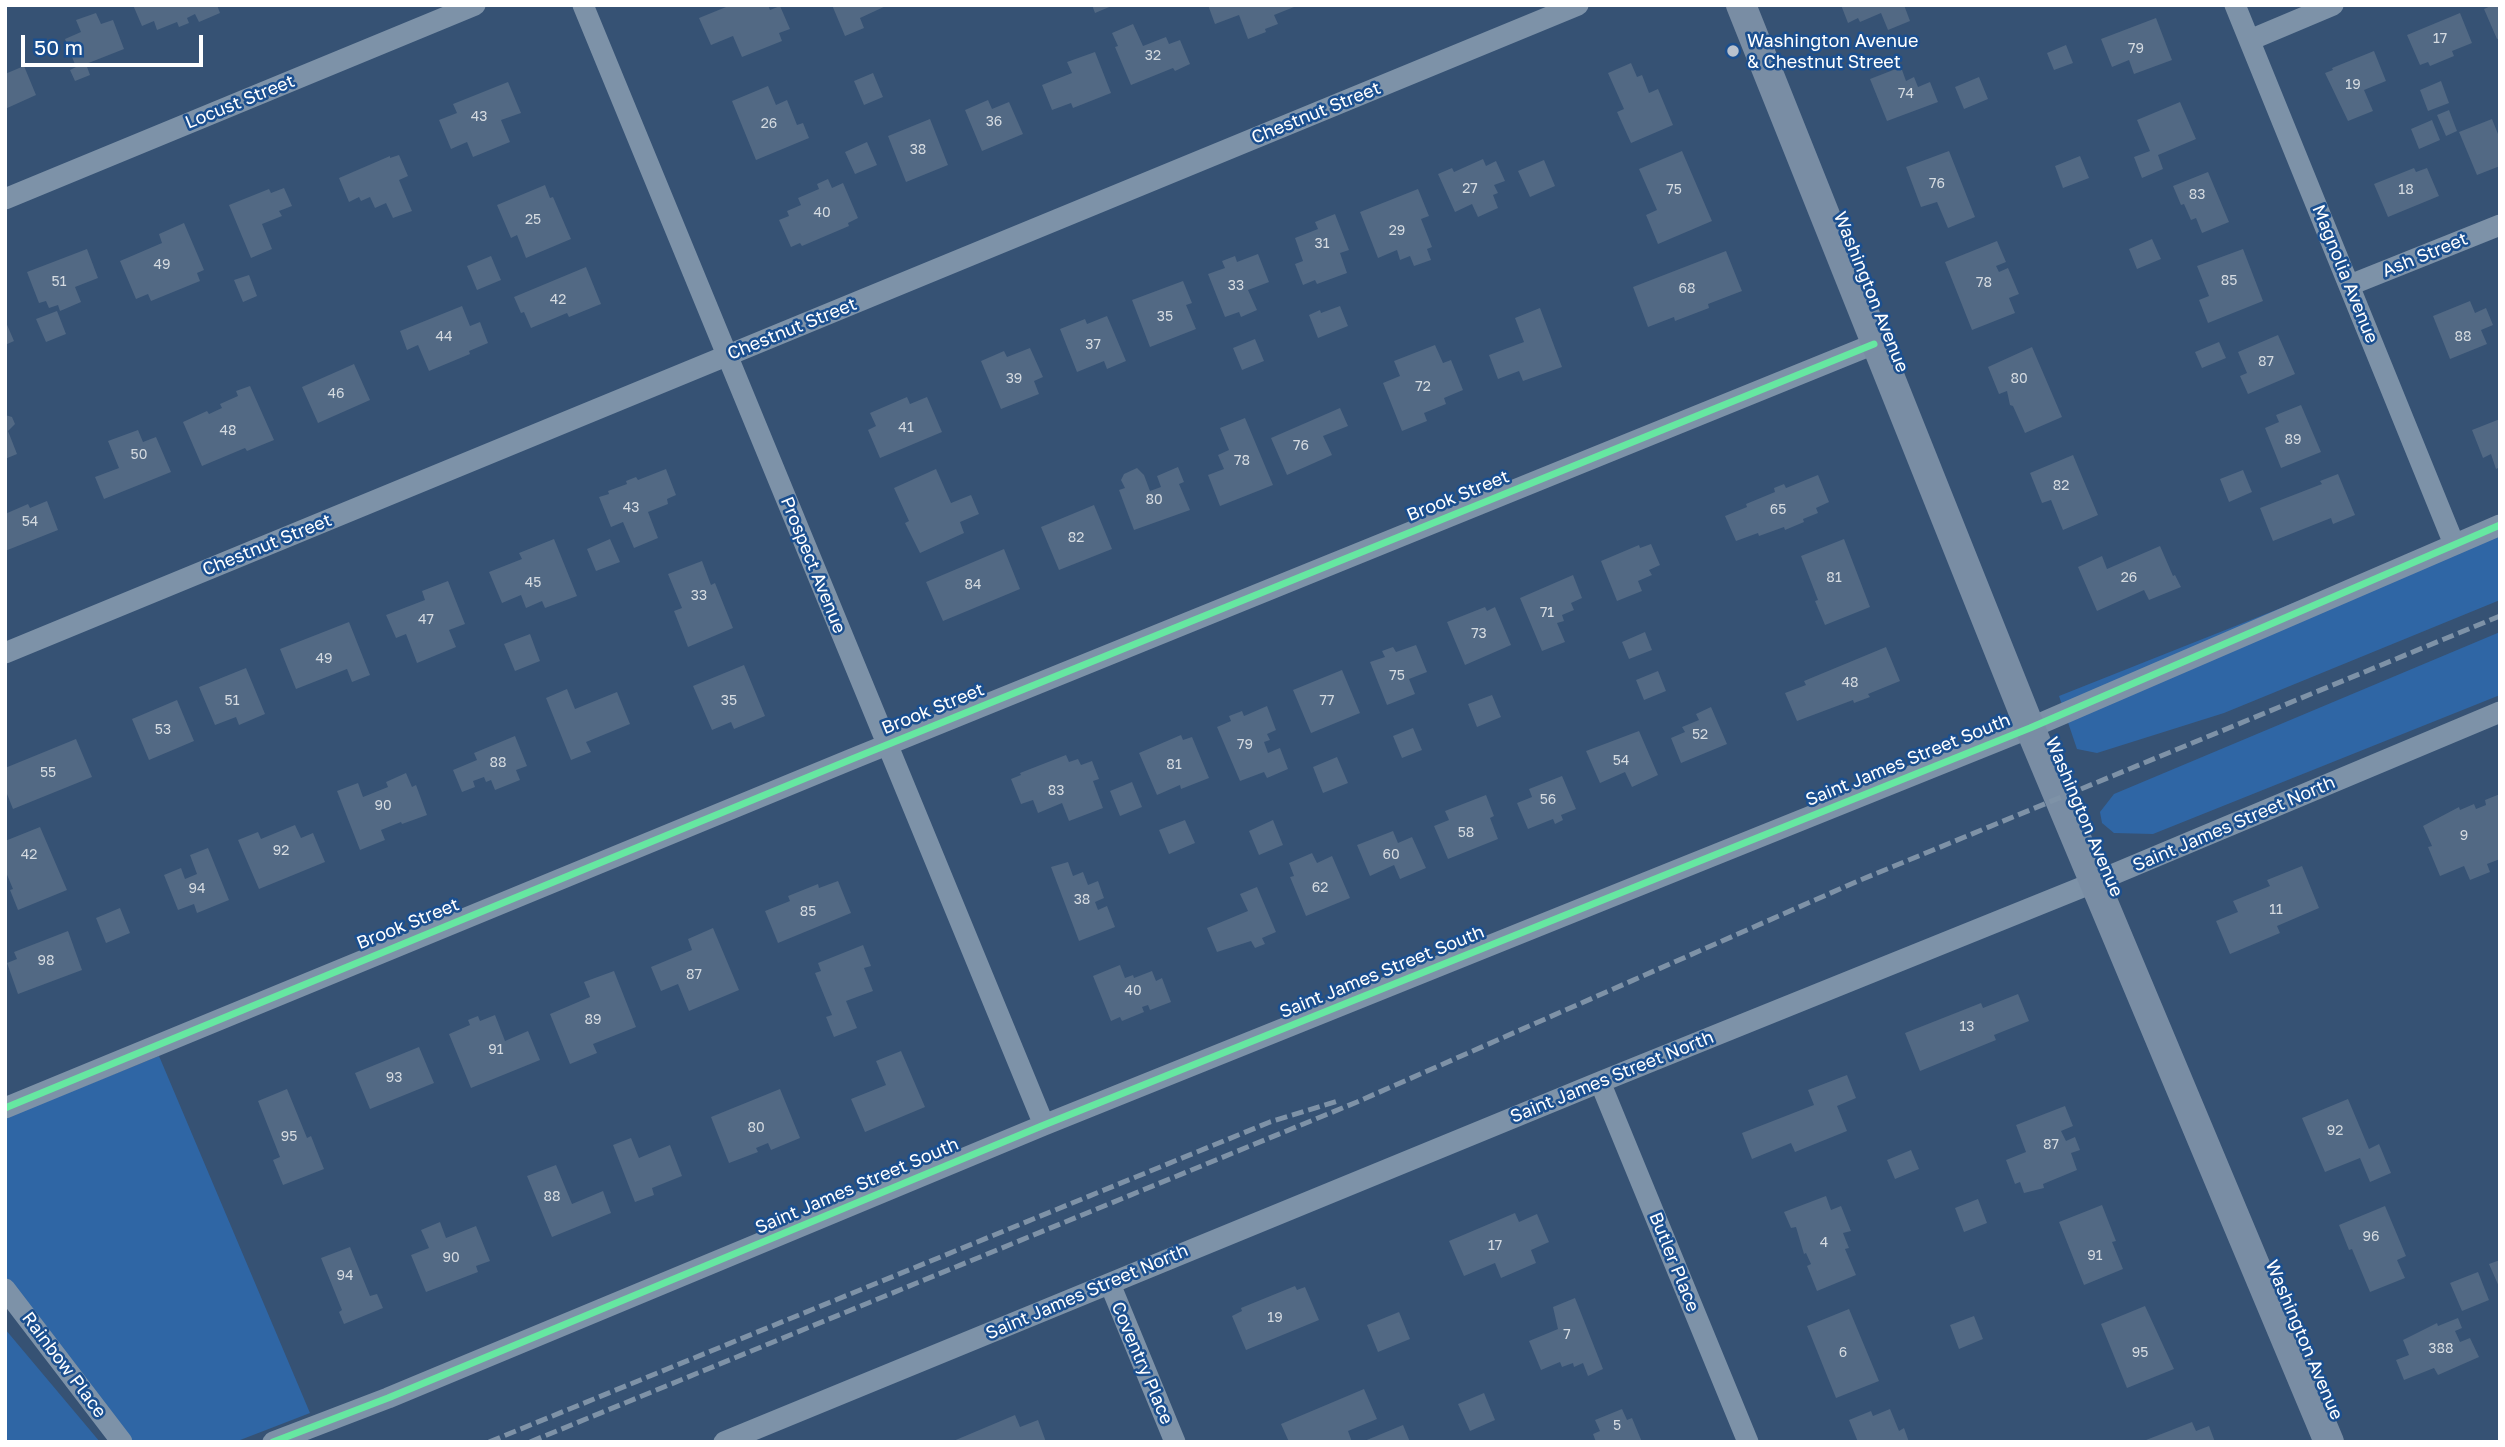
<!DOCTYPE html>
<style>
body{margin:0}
#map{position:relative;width:2505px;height:1447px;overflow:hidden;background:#365274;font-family:"Golos Text",sans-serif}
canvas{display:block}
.frame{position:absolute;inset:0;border:7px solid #fff;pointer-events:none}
.scale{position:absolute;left:21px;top:35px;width:182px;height:32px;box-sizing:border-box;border:4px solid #fff;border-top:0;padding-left:9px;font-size:21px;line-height:24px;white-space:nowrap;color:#fff;-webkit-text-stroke:5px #1b4f8f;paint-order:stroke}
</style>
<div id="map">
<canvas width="2505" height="1447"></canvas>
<div class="frame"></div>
<div class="scale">50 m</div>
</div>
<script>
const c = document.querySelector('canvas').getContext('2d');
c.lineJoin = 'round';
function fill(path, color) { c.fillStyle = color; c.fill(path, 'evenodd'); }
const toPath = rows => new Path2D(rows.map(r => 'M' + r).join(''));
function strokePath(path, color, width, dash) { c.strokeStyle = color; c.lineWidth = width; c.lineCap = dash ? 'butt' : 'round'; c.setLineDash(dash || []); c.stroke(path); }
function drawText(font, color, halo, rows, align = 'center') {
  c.font = font + ' "Golos Text",sans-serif'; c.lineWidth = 5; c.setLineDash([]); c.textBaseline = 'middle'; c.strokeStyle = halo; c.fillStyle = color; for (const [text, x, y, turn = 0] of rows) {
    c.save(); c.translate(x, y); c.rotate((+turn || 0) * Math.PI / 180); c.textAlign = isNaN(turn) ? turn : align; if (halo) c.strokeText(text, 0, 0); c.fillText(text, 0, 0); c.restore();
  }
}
fill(toPath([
 [2500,521,2500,600,2224,713,2097,753,2077,749,2059,696],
 [2500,632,2500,695,2153,834,2114,833,2102,823,2100,812,2114,794],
 [159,1056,310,1413,235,1442,133,1442,5,1281,5,1118],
 [5,1329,100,1442,5,1442]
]), '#2f66a5');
fill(toPath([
 [133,5,217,5,220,13,199,22,195,14,187,18,189,23,179,27,177,22,157,30,154,21,142,26],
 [731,5,768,5,770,10,780,6,790,29,779,33,782,41,742,57,733,36,711,45,699,18],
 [832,5,888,5,860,18,864,28,845,36],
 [1092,5,1114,5,1095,13],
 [1208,5,1299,5,1274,15,1278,24,1265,29,1266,32,1248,39,1239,15,1215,24],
 [1841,5,1904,5,1910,21,1888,30,1881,13,1860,22,1858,18,1848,23],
 [2493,5,2500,5,2500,38,2497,39,2484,9],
 [96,13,101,24,113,20,124,49,86,64,90,75,75,81,70,70,76,67,65,39,81,32,76,20],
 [2460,13,2472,43,2452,51,2454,56,2430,66,2428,62,2420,65,2407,35],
 [2156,18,2172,60,2134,74,2129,60,2112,67,2101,39],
 [1133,24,1143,46,1166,37,1169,44,1180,40,1190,64,1175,71,1173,68,1131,85,1115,47,1118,46,1112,33],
 [2066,45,2073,63,2054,70,2047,53],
 [2374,51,2386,81,2364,90,2373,111,2348,121,2325,73,2333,70,2332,68],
 [1095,52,1111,93,1073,108,1071,103,1052,110,1042,85,1072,73,1067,62],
 [1631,63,1637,77,1642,75,1649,93,1658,89,1673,125,1631,143,1617,112,1624,109,1608,73],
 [24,66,36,95,5,109,5,74],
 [1901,67,1906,81,1914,77,1918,87,1930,82,1938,102,1887,121,1870,79],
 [873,73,883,97,864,105,854,81],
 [1979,77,1988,99,1964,109,1955,87],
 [2441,81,2449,103,2428,111,2420,90],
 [508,82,521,113,501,120,510,142,473,157,467,142,451,149,439,120,457,113,453,104],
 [768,86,776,105,787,100,797,125,803,123,809,138,756,160,732,101],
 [988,100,992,109,1009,102,1023,134,982,151,965,110],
 [2180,102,2196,139,2158,155,2163,169,2142,178,2134,157,2150,151,2137,120],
 [2449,110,2457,131,2446,136,2437,115],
 [930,119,948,165,906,182,888,136],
 [2492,119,2500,139,2500,166,2477,175,2459,132],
 [2432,120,2440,140,2419,149,2411,129],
 [867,142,877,165,855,174,845,152],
 [1682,151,1712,221,1658,244,1646,215,1657,210,1639,169],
 [1949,151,1975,217,1948,228,1937,202,1921,207,1906,167],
 [399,155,408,176,399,180,412,211,393,218,386,203,375,208,370,197,361,201,359,197,349,202,339,178,390,156,390,158],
 [2080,156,2089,178,2063,188,2055,166],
 [1483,159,1486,166,1496,161,1505,181,1494,185,1498,193,1493,195,1498,208,1478,217,1472,204,1455,212,1438,174,1452,168,1454,172],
 [1544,160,1555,186,1530,197,1518,171],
 [2414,168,2416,172,2427,168,2439,196,2388,217,2374,184],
 [2208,172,2229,222,2202,233,2196,218,2191,220,2184,204,2181,205,2173,186],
 [828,179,832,188,843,183,858,218,848,223,849,226,802,246,800,243,791,247,779,220,789,216,787,211,801,205,798,198,819,189,817,184],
 [545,185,550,198,553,197,571,239,526,258,517,235,511,238,497,205],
 [284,188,292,206,279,211,282,216,262,224,272,249,251,258,229,205,269,189,271,193],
 [1418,189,1429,216,1421,219,1432,247,1427,249,1431,260,1414,266,1410,256,1400,260,1397,250,1378,258,1360,212],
 [1335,214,1349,250,1340,253,1347,273,1317,284,1315,280,1303,285,1295,264,1303,261,1295,238,1318,229,1315,222],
 [184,223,204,270,197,273,200,281,151,301,148,294,136,299,120,261,162,243,159,234],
 [2152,239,2161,259,2137,269,2129,249],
 [1997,241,2006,262,1996,266,1999,272,2008,268,2019,294,2009,298,2015,313,1972,330,1945,262],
 [87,249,98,278,75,287,81,302,60,311,58,305,49,308,46,301,39,303,27,272],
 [2243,249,2263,301,2208,323,2199,300,2209,296,2197,266],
 [1726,251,1742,291,1708,304,1709,308,1675,321,1674,317,1648,327,1633,287],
 [1258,254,1269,282,1248,290,1257,310,1241,317,1239,312,1225,317,1208,274,1225,268,1222,261,1235,256,1237,262],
 [491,256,501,280,477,290,467,266],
 [586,267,601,304,569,317,567,313,531,328,524,312,521,313,514,297],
 [249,275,257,296,243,302,234,280],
 [1183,281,1192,303,1186,305,1196,329,1150,347,1132,300],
 [2470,301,2475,313,2486,308,2493,325,2481,330,2487,344,2450,359,2433,316],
 [462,306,470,326,480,322,488,343,469,351,470,354,429,371,418,345,407,350,400,331],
 [1340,306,1348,326,1318,338,1309,315,1320,310,1321,313],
 [1540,308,1562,367,1523,381,1519,371,1498,379,1489,355,1524,342,1515,318],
 [57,311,66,334,46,342,36,319],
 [1107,316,1126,361,1107,369,1104,361,1077,372,1060,329,1085,319,1087,324],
 [5,320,14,341,5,345],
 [2278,335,2295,374,2248,394,2240,376,2247,373,2238,352],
 [1255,339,1264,361,1242,370,1233,348],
 [2219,342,2226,358,2202,368,2195,352],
 [1435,345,1443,363,1451,360,1463,390,1444,398,1446,404,1424,413,1427,421,1402,431,1383,383,1400,376,1394,361],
 [2032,347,2062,417,2025,433,2013,406,2010,405,2007,391,1999,394,1988,367],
 [1030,348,1043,377,1034,381,1039,394,1001,409,981,361,1004,351,1007,357],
 [354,364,370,400,318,423,302,387],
 [250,386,274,440,247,451,245,448,202,466,183,422,207,411,209,414,222,408,220,404,238,396,236,391],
 [907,397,910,404,927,397,942,432,880,458,868,430,876,426,870,413],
 [2301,405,2321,452,2281,468,2265,428,2279,422,2276,415],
 [1340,408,1348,426,1323,436,1332,455,1287,475,1271,438],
 [5,415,12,417,15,424,8,431,17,454,5,459],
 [1245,418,1273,485,1220,506,1208,475,1224,469,1218,455,1229,450,1220,428],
 [2500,419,2500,467,2496,469,2491,454,2483,458,2472,430],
 [138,430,143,442,156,437,171,472,104,499,95,477,119,468,108,441],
 [2073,455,2098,515,2063,530,2051,500,2042,503,2030,473],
 [1178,467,1184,482,1179,484,1190,510,1134,530,1119,490,1125,488,1121,480,1124,474,1137,468,1144,475,1150,491,1161,487,1157,476],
 [666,469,676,495,667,499,668,504,648,512,658,538,634,548,623,522,611,527,599,497,609,494,608,491,627,484,626,481,636,477,638,480],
 [936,469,951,503,971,495,979,514,960,522,964,533,920,553,905,523,909,521,894,488],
 [2243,470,2252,492,2229,502,2220,479],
 [2338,474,2355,515,2333,524,2331,518,2273,541,2260,508,2322,484,2320,481],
 [1818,475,1829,502,1816,508,1818,513,1803,519,1804,522,1785,530,1784,527,1759,536,1758,533,1736,541,1725,516,1747,507,1746,504,1775,492,1774,488,1784,484,1786,488],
 [47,501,58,530,5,551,5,514,28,504,30,508],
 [1094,505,1112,549,1059,570,1041,527],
 [554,539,577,596,545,608,542,601,526,608,521,595,502,603,489,572,522,559,519,553],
 [610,539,620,562,596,571,587,549],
 [1844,539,1870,607,1825,625,1815,601,1818,600,1801,556],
 [1651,544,1660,565,1649,570,1652,575,1638,581,1642,591,1617,601,1601,561,1639,545,1640,548],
 [2160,546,2173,576,2175,575,2181,587,2149,600,2144,590,2097,611,2078,567,2102,556,2107,569],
 [1004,549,1020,589,943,621,926,582],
 [702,561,711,585,715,583,733,628,688,647,674,611,682,608,668,574],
 [1573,575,1582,598,1571,603,1574,610,1562,615,1564,621,1557,623,1565,642,1542,651,1520,598],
 [448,581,465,624,449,630,456,647,417,663,406,634,396,638,386,615,425,600,422,591],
 [1485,607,1487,611,1495,607,1511,645,1465,665,1447,622],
 [349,622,370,675,352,682,347,669,296,689,280,649],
 [1645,632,1652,650,1629,659,1622,642],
 [530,634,540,661,515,671,504,644],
 [1416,645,1427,672,1409,679,1415,694,1387,705,1370,662,1385,657,1382,651,1393,647,1396,652],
 [1886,647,1900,681,1868,694,1870,697,1854,703,1853,700,1797,721,1785,693,1806,685,1804,681],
 [744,665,765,716,734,729,731,722,712,730,693,686],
 [246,668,265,714,239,725,236,717,215,725,199,687],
 [1342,670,1360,713,1311,733,1293,690],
 [1658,671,1666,691,1644,700,1636,680],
 [567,689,575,709,617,692,630,724,586,742,591,752,571,760,546,698],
 [1492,695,1501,717,1477,727,1468,704],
 [177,700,194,741,149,760,132,719],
 [1267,706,1276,730,1267,734,1270,740,1264,742,1268,753,1280,748,1288,769,1267,778,1264,772,1240,781,1217,727,1231,721,1229,716,1242,711,1244,716],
 [1711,707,1727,744,1681,763,1671,738,1685,732,1682,727,1699,720,1696,714],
 [1413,728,1422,750,1402,758,1393,736],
 [1639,731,1658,775,1632,787,1625,772,1600,783,1586,751],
 [1181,735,1183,740,1192,737,1209,778,1181,789,1180,785,1157,795,1139,753],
 [515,736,527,766,516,770,520,780,495,790,491,780,486,782,484,777,473,781,475,787,462,792,453,770,477,760,474,753],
 [76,739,92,777,13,809,5,789,5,768],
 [1066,755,1069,762,1078,759,1081,765,1092,761,1099,779,1093,781,1103,808,1069,821,1062,803,1038,813,1033,800,1021,804,1011,779,1021,775,1020,773],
 [1337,757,1348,783,1323,793,1313,767],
 [406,773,412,787,416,785,427,815,402,824,401,822,381,830,385,840,360,850,337,791,358,783,363,797,388,787,386,782],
 [1562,776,1576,809,1561,815,1563,820,1555,824,1553,819,1528,829,1517,803,1532,797,1529,789],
 [1132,782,1142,807,1120,816,1110,791],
 [2500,794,2500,859,2487,864,2490,872,2470,880,2464,866,2440,876,2428,847,2432,846,2423,826,2459,807,2460,810,2474,804,2476,809,2486,805,2485,800],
 [1486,795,1494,816,1490,818,1498,839,1448,859,1434,826,1449,820,1445,811],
 [1185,820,1195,843,1169,854,1159,830],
 [1273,820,1283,845,1259,855,1249,831],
 [295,825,301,838,313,833,325,862,259,889,238,840,258,832,261,839],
 [40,827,67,890,18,910,10,890,13,889,5,870,5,841],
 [1393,831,1398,843,1412,837,1426,868,1400,879,1394,865,1370,876,1357,845],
 [208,848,229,900,197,913,194,904,178,910,164,875,181,868,185,879,197,874,190,855],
 [1312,853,1317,863,1332,856,1350,898,1306,916,1290,877,1294,876,1289,863],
 [1068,862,1073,876,1083,872,1088,885,1098,881,1104,898,1095,902,1098,910,1107,906,1115,927,1079,941,1051,867],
 [2302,866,2319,908,2277,926,2280,933,2230,954,2216,921,2238,912,2233,901,2270,886,2267,880],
 [838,881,851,913,778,943,765,911,790,901,788,896,818,884,819,888],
 [1257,887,1276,932,1262,938,1265,944,1255,948,1251,941,1217,952,1207,928,1248,911,1240,894],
 [120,908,130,933,106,943,96,918],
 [713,928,739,990,689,1011,678,984,661,991,651,967,692,950,688,939],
 [68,931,82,970,18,994,7,963,17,959,14,952],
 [863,945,871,966,864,968,873,991,846,1001,857,1028,834,1037,826,1017,832,1015,815,973,821,971,818,963],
 [1120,965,1125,978,1133,975,1134,978,1152,971,1156,981,1162,978,1171,1002,1150,1010,1148,1005,1142,1007,1144,1012,1122,1021,1120,1017,1111,1021,1093,976],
 [614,971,636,1027,593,1044,597,1053,570,1064,550,1014,590,997,584,982],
 [2018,994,2029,1021,1994,1035,1996,1040,1920,1071,1905,1033,1981,1003,1983,1008],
 [495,1015,505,1041,528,1031,540,1060,471,1088,449,1034,470,1025,468,1020,478,1016,480,1021],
 [419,1047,434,1083,370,1109,355,1073],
 [901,1051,925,1107,865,1132,851,1099,886,1085,876,1061],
 [1847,1075,1856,1098,1837,1106,1847,1131,1795,1152,1791,1143,1752,1159,1742,1133,1814,1105,1808,1090],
 [287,1089,307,1138,311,1136,324,1169,283,1185,273,1160,280,1157,258,1101],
 [780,1089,800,1138,771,1150,768,1143,756,1148,758,1152,729,1163,711,1117],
 [2348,1099,2369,1149,2379,1144,2391,1173,2370,1182,2360,1158,2325,1172,2302,1118],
 [2065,1106,2073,1126,2061,1131,2066,1141,2075,1137,2080,1150,2071,1153,2077,1170,2043,1184,2044,1188,2024,1193,2020,1182,2015,1184,2006,1160,2026,1152,2016,1125],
 [631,1138,639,1158,670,1145,682,1176,652,1188,654,1195,635,1202,613,1145],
 [1911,1150,1919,1169,1895,1179,1887,1160],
 [556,1165,572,1204,603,1191,611,1213,552,1237,527,1176],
 [1826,1196,1831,1210,1841,1206,1851,1231,1843,1233,1849,1248,1845,1249,1856,1275,1817,1291,1807,1266,1811,1264,1806,1253,1804,1254,1796,1227,1791,1228,1784,1212],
 [1978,1199,1987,1223,1964,1232,1955,1208],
 [2102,1205,2116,1241,2112,1242,2123,1269,2084,1285,2059,1222],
 [2385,1206,2406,1256,2397,1260,2405,1278,2370,1292,2352,1249,2349,1250,2339,1225],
 [1515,1213,1519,1222,1537,1214,1549,1242,1531,1250,1536,1263,1501,1278,1495,1263,1464,1276,1449,1241],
 [440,1222,446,1238,476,1226,490,1261,476,1266,478,1272,426,1292,411,1255,429,1248,421,1230],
 [350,1247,370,1296,377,1294,383,1308,344,1324,339,1312,342,1310,321,1258],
 [2500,1260,2500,1289,2489,1264],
 [2478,1272,2489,1300,2462,1311,2450,1283],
 [1295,1286,1297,1290,1305,1287,1319,1320,1246,1350,1232,1316,1242,1311,1241,1308],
 [1575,1298,1603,1369,1588,1376,1583,1363,1574,1367,1573,1363,1562,1367,1560,1362,1541,1370,1529,1341,1558,1329,1553,1307],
 [2145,1306,2174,1369,2127,1388,2101,1324],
 [1849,1309,1879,1381,1836,1398,1807,1326],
 [1399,1312,1410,1339,1378,1352,1367,1325],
 [1974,1316,1983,1339,1959,1349,1950,1325],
 [2458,1318,2462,1328,2455,1331,2460,1342,2470,1338,2479,1357,2438,1375,2434,1368,2404,1380,2396,1360,2409,1355,2403,1340,2437,1323,2438,1326],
 [1364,1389,1377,1419,1348,1431,1352,1442,1289,1442,1281,1424],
 [1484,1393,1495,1420,1470,1431,1458,1404],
 [1622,1409,1627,1420,1632,1418,1642,1442,1596,1442,1593,1434,1600,1431,1595,1420],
 [1890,1409,1899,1431,1904,1428,1909,1442,1858,1442,1849,1420,1871,1411,1873,1416],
 [1015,1415,1020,1427,1038,1420,1046,1442,951,1442],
 [2192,1422,2196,1431,2209,1426,2215,1442,2141,1442],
 [1403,1425,1410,1442,1362,1442]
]), '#526984');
strokePath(toPath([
 [583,5,1044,1125],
 [2235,5,2454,544],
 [2250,40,2333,5],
 [5,199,475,5],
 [2350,285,2500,225],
 [5,653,1578,5],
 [1600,1082,1748,1442],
 [5,1108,852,759,1874,344],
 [1110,1284,1175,1442],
 [5,1289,122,1442],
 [273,1442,388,1398,1044,1125,2030,728,2500,525],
 [724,1442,1600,1082,2095,882,2500,712]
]), '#7d92a8', 21);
strokePath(toPath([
 [1741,5,2030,728,2329,1442]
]), '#798da4', 30);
strokePath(toPath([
 [489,1442,1270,1122,1338,1101],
 [530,1442,1357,1102,1858,881,2500,616]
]), '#7e92a7', 5, [12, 5]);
strokePath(toPath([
 [5,1108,852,759,1874,344],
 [273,1442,388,1398,1044,1125,2030,728,2500,525]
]), '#66e7a1', 7);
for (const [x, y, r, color] of [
 [1733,51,7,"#b9c2ce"]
]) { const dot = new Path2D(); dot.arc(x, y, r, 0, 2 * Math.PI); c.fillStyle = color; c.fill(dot); strokePath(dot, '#1b4f8f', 2.5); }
drawText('14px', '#d4dae0', null, [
 ["17",2440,39],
 ["79",2136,49],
 ["32",1153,56],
 ["19",2353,85],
 ["74",1906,94],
 ["43",479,117],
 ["36",994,122],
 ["26",769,124],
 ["38",918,150],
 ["76",1937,184],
 ["27",1470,189],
 ["75",1674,190],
 ["18",2406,190],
 ["83",2197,195],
 ["40",822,213],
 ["25",533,220],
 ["29",1397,231],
 ["31",1322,244],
 ["49",162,265],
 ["85",2229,281],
 ["51",59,282],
 ["78",1984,283],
 ["33",1236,286],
 ["68",1687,289],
 ["42",558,300],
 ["35",1165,317],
 ["44",444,337],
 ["88",2463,337],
 ["37",1093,345],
 ["87",2266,362],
 ["39",1014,379],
 ["80",2019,379],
 ["72",1423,387],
 ["46",336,394],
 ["41",906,428],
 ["48",228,431],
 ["89",2293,440],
 ["76",1301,446],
 ["50",139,455],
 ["78",1242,461],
 ["82",2061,486],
 ["80",1154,500],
 ["43",631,508],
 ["65",1778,510],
 ["54",30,522],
 ["82",1076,538],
 ["81",1834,578],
 ["26",2129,578],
 ["45",533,583],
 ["84",973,585],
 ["33",699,596],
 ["71",1547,613],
 ["47",426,620],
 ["73",1479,634],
 ["49",324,659],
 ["75",1397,676],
 ["48",1850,683],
 ["51",232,701],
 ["35",729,701],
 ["77",1327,701],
 ["53",163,730],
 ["52",1700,735],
 ["79",1245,745],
 ["54",1621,761],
 ["88",498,763],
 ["81",1174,765],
 ["55",48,773],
 ["83",1056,791],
 ["56",1548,800],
 ["90",383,806],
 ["58",1466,833],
 ["9",2464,836],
 ["92",281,851],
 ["42",29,855],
 ["60",1391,855],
 ["62",1320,888],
 ["94",197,889],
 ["38",1082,900],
 ["11",2276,910],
 ["85",808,912],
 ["98",46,961],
 ["87",694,975],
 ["40",1133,991],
 ["89",593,1020],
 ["13",1967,1027],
 ["91",496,1050],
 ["93",394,1078],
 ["80",756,1128],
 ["92",2335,1131],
 ["95",289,1137],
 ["87",2051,1145],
 ["88",552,1197],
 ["96",2371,1237],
 ["4",1824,1243],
 ["17",1495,1246],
 ["91",2095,1256],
 ["90",451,1258],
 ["94",345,1276],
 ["19",1275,1318],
 ["7",1567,1335],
 ["388",2441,1349],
 ["6",1843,1353],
 ["95",2140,1353],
 ["5",1617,1426]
]);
drawText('18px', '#fff', '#1b4f8f', [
 ["Washington Avenue",1747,41],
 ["& Chestnut Street",1747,62]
], 'left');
drawText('18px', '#fff', '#1b4f8f', [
 ["Locust Street",240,102,-22],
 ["Chestnut Street",1316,113,-22],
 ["Ash Street",2425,255,-22],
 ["Magnolia Avenue",2345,274,68],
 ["Washington Avenue",1871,292,68],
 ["Chestnut Street",792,329,-22],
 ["Brook Street",1458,496,-22],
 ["Chestnut Street",267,545,-22],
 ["Prospect Avenue",813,565,68],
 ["Brook Street",933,709,-22],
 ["Saint James Street South",1908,760,-22],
 ["Washington Avenue",2084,817,67],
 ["Saint James Street North",2234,824,-23],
 ["Brook Street",408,924,-22],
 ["Saint James Street South",1382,972,-22],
 ["Saint James Street North",1612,1077,-22],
 ["Saint James Street South",857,1186,-23],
 ["Butler Place",1674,1262,68],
 ["Saint James Street North",1087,1292,-23],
 ["Washington Avenue",2304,1340,67],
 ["Coventry Place",1142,1363,67],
 ["Rainbow Place",64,1365,53]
]);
</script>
